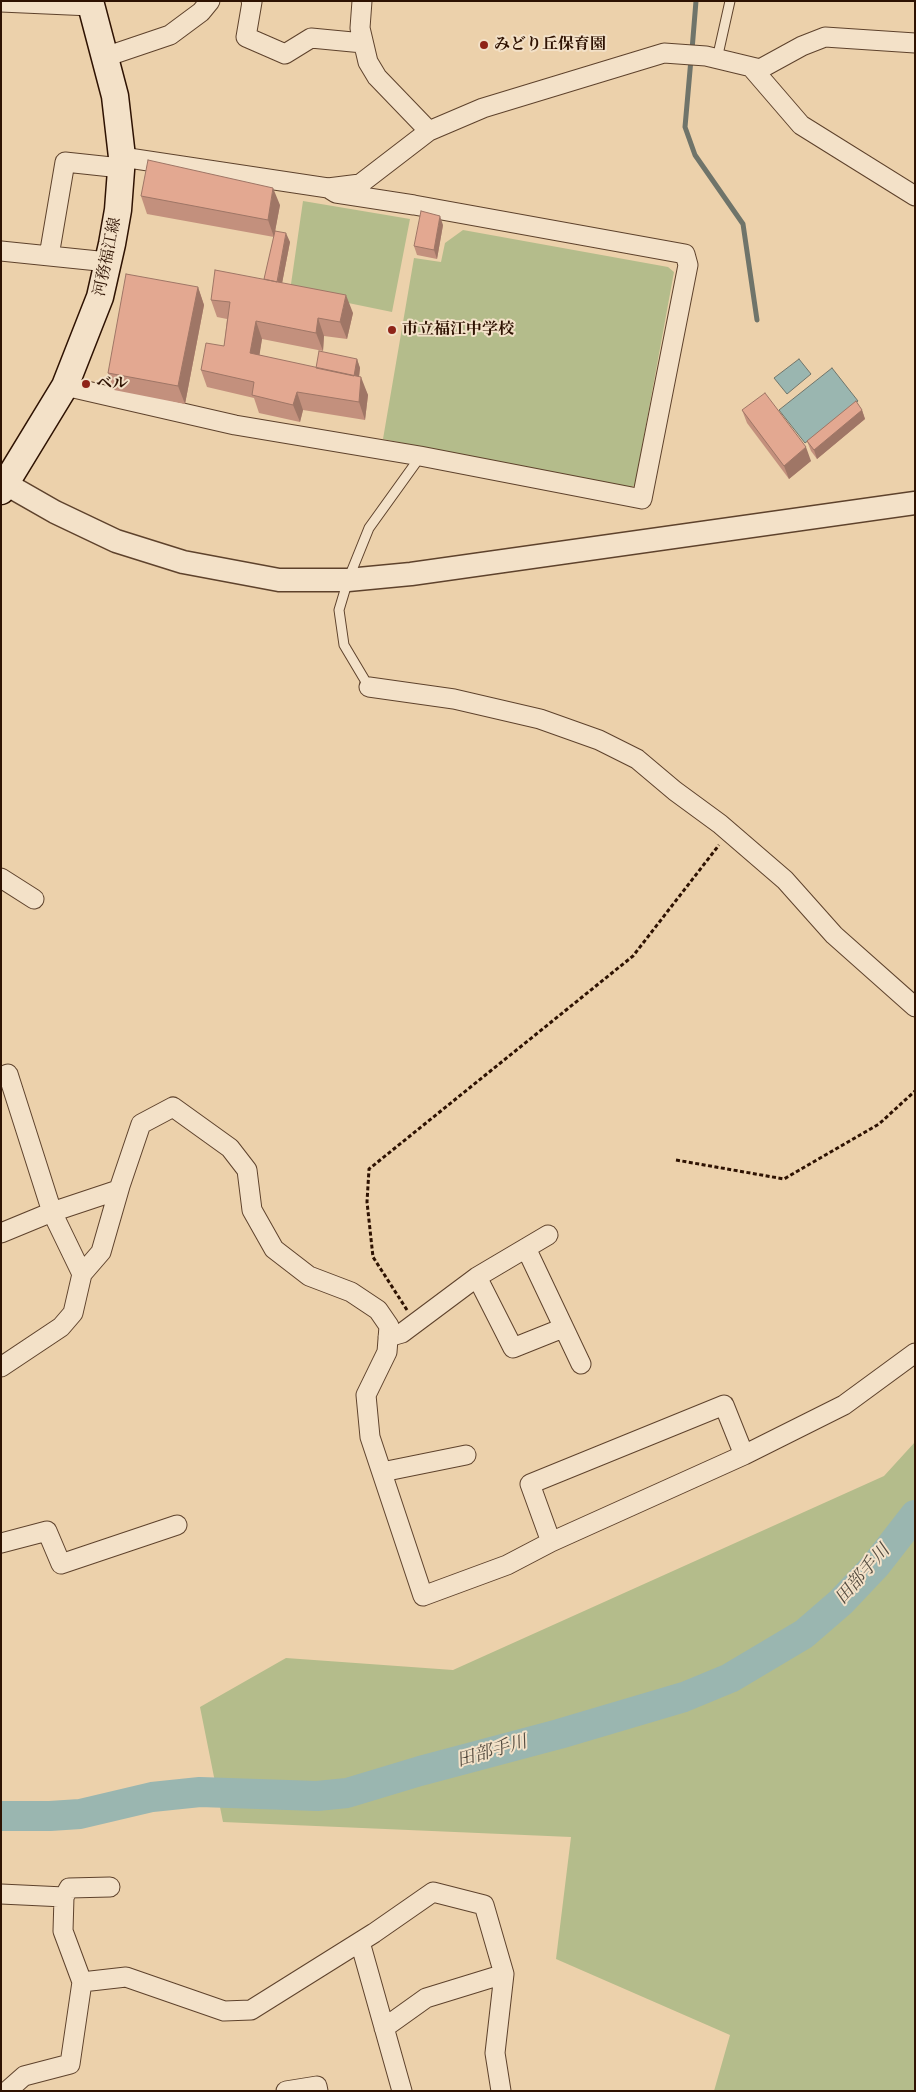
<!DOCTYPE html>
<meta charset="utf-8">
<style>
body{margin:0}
#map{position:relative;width:916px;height:2092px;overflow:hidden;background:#ecd1ab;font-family:"IM FELL French Canon",serif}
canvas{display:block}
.frame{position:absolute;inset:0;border:2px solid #2e1202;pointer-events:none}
</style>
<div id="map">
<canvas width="916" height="2092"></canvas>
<div class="frame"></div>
</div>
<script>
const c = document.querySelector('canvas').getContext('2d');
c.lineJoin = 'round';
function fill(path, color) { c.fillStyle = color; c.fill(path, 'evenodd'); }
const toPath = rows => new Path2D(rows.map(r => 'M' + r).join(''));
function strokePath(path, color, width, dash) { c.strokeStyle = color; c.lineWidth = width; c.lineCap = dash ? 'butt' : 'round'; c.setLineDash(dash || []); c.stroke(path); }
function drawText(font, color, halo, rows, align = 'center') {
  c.font = font + ' "IM FELL French Canon","Noto Serif JP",serif'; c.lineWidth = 4; c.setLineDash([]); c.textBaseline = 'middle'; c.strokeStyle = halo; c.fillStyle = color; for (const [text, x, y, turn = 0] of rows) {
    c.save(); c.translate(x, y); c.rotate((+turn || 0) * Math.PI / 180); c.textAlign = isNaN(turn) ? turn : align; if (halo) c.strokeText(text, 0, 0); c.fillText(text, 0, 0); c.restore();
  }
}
fill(toPath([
 [303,201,410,219,392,312,290,291],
 [463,230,668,267,674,272,635,485,628,489,383,439,414,258,441,262,445,243],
 [915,1442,915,2091,714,2091,730,2035,556,1959,571,1837,223,1822,200,1707,286,1658,453,1670,884,1476]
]), '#b4bc8b');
const water = toPath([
 [799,359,811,374,787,394,774,378,799,359],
 [832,368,858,401,805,443,779,410,832,368]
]);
fill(water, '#9ab6b0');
strokePath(water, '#6f746a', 1);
strokePath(toPath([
 [692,50,696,1],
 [691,59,685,127,695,155,743,224,757,320]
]), '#6f746a', 5);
strokePath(toPath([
 [1,1816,50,1816,80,1814,152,1797,200,1792,317,1796,347,1793,420,1771,559,1734,684,1697,730,1678,804,1634,841,1602,876,1565,915,1515]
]), '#9ab6b0', 30);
const service = toPath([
 [717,59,730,1],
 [369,687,344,645,339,610,348,580,369,528,420,457]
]);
const minor = toPath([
 [251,1,252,2,246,37,285,54,311,38,363,43],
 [362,1,360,28,368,62,377,77,429,131],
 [1,2,91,6],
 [105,57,170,35,201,12,210,1],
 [751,67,801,125,915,196],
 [122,157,328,188,360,184,429,131,483,108,664,53,706,56,760,69,802,46,825,37,915,43],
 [1,251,108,262],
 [49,256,65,162,121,168],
 [65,386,235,425,420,456,642,499,688,265,685,254,414,205,336,193,328,188],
 [369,687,454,699,540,719,599,740,637,759,675,791,720,824,785,880,834,935,915,1007],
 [1,878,34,899],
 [1,1077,8,1074,52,1212,1,1233],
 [526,1248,581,1364],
 [82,1274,52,1212,118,1190],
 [477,1277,513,1348,563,1328],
 [388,1337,402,1333,477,1277,548,1235],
 [1,1367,61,1327,73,1313,82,1274,101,1252,120,1186,141,1124,173,1107,230,1148,247,1170,252,1210,274,1249,309,1276,351,1292,378,1310,389,1326,387,1352,366,1395,370,1437,423,1596,507,1565,551,1542,744,1455,844,1405,915,1353],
 [382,1472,466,1455],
 [551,1542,530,1484,724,1405,744,1455],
 [1,1543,47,1531,61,1564,177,1525],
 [1,1894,64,1897],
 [360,1942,402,2091],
 [82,1982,63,1931,64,1897,69,1888,110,1887],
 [384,2028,426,1998,504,1974],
 [7,2091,24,2076,70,2064,82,1982,126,1977,224,2011,251,2010,374,1933,433,1892,484,1905,504,1974,495,2053,501,2091],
 [286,2091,317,2086,318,2091]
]);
const tertiary = toPath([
 [6,484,55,512,116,541,183,562,279,580,348,580,411,574,915,503]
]);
const secondary = toPath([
 [1,491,65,386,100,297,112,244,118,210,122,157,115,96,90,1]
]);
strokePath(service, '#5e422c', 11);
strokePath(minor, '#5e422c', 21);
strokePath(tertiary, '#5e422c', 25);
strokePath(secondary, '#2e1202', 29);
strokePath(toPath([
 [676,1160,784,1179,879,1124,915,1091],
 [407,1310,373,1257,367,1202,369,1169,633,956,719,845]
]), '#2e1202', 3, [4, 2.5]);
strokePath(service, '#f3e1c8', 9);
strokePath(minor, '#f3e1c8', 19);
strokePath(tertiary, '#f3e1c8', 22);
strokePath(secondary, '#f3e1c8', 26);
fill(toPath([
 [141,196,280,205,275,231,290,242,282,283,353,313,347,339,324,336,323,351,262,339,259,355,316,368,357,359,360,368,359,377,368,395,365,420,303,410,300,422,259,413,254,398,207,387,201,370,224,346,227,319,217,317,211,300,264,279,274,237,147,214],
 [443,225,437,259,417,255,414,246],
 [198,287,204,305,185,404,114,390,108,373],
 [742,410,811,461,789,479,747,423],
 [862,410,865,419,817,459,811,451,807,441]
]), '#c3907d');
fill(toPath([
 [273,188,280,205,274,237,268,220],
 [440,216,443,225,437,259,434,250],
 [286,233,290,242,280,294,277,285],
 [198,287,204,305,185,404,178,386],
 [346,295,353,313,347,339,340,322],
 [318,318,324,336,323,351,316,333],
 [256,321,262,339,257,371,250,353],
 [357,359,360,368,358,385,354,376],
 [361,377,368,395,365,420,359,402],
 [297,392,303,410,300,422,293,405],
 [862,410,865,419,817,459,814,450],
 [806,447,811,461,789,479,784,466]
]), '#9f7666');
const building = toPath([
 [148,160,273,188,268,220,141,196,148,160],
 [421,211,440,216,434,250,414,246,421,211],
 [275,231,286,233,277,282,264,279,275,231],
 [215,270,346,295,340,322,318,318,316,333,256,321,250,353,361,377,359,402,297,392,293,405,252,395,254,382,201,370,206,343,224,346,230,302,211,300,215,270],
 [126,274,198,287,178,386,108,373,126,274],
 [319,351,357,359,354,376,316,368,319,351],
 [765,393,806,447,784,466,742,410,765,393],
 [856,401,862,410,814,450,807,441,856,401]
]);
fill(building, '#e3a891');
strokePath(building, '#9f7666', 1);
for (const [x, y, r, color] of [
 [484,45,5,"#8f2418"],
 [392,330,5,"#8f2418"],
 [86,384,5,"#8f2418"]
]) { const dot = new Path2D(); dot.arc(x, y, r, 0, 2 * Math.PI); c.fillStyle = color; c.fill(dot); strokePath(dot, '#f3e1c8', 2); }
drawText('bold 16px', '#2e1202', '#f3e1c8', [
 ["みどり丘保育園",494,45],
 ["市立福江中学校",402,330],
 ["ベル",96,384]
], 'left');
drawText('16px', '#2e1202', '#f3e1c8', [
 ["河務福江線",108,257,-78]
]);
drawText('italic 18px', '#544b3f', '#f3e1c8', [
 ["田部手川",863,1575,-49],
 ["田部手川",492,1752,-16]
]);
</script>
